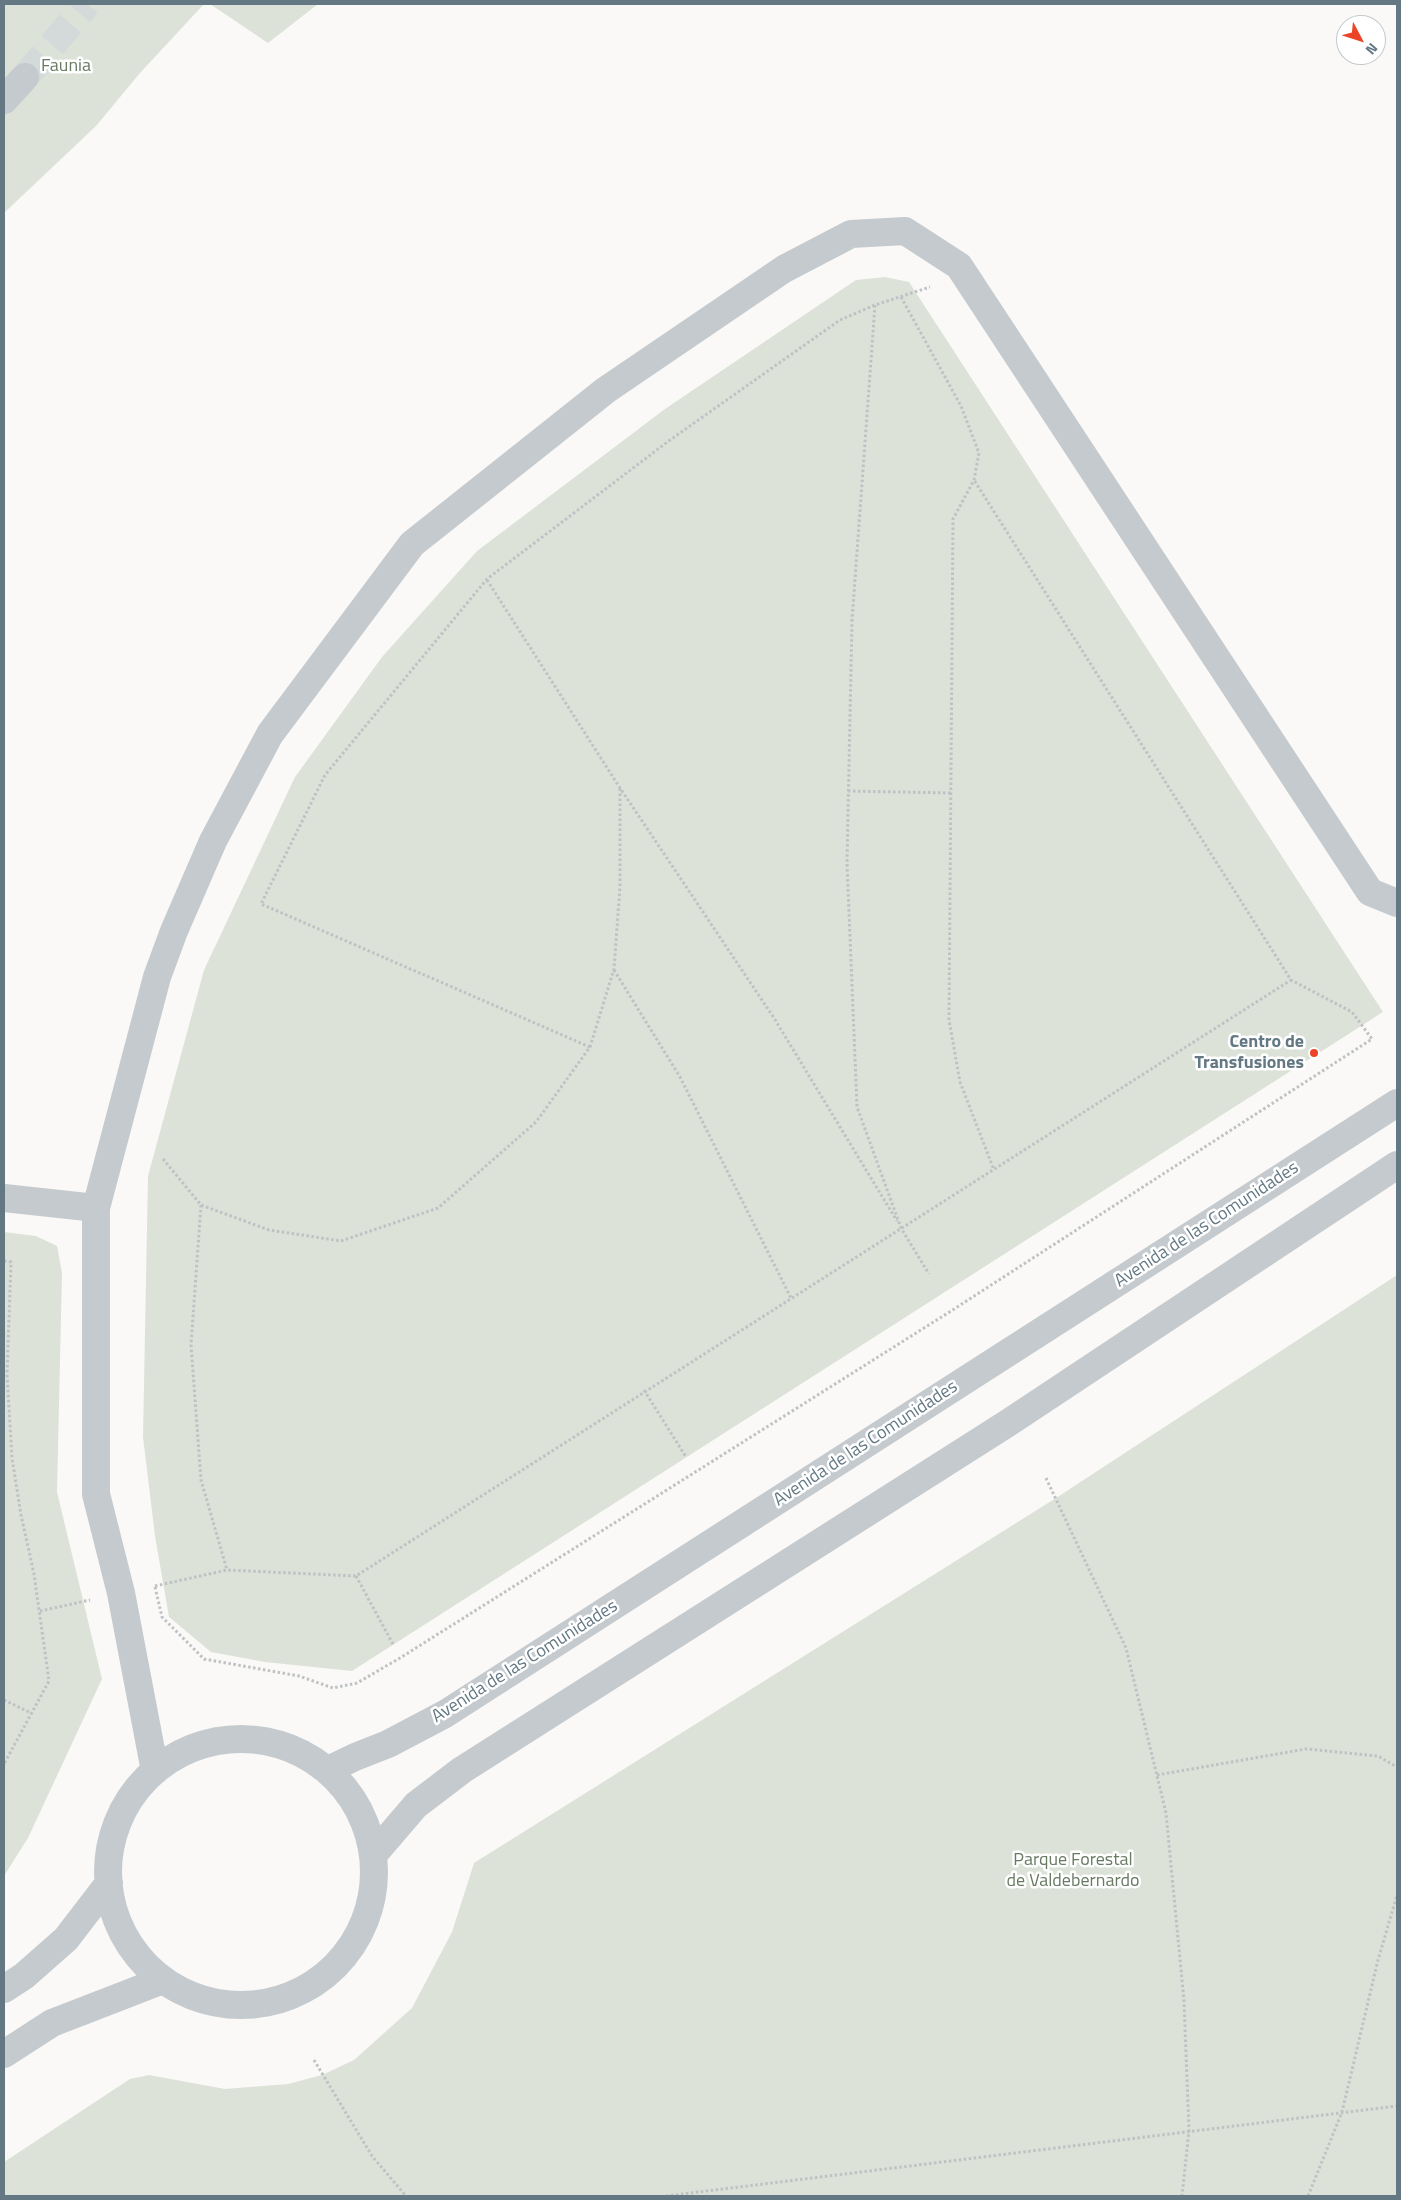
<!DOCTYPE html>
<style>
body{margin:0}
#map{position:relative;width:1401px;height:2200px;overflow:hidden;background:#faf9f7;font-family:"Titillium Web",sans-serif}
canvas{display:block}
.frame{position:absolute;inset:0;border:5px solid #637883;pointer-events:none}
.north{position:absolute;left:1336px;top:15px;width:50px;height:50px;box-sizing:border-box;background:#fff;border:1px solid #c1c9cd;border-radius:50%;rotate:130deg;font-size:14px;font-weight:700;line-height:20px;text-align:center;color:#637883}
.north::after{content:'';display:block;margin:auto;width:18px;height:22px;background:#eb4426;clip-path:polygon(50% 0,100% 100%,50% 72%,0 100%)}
</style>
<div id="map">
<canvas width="1401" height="2200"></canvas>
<div class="frame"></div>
<div class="north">N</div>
</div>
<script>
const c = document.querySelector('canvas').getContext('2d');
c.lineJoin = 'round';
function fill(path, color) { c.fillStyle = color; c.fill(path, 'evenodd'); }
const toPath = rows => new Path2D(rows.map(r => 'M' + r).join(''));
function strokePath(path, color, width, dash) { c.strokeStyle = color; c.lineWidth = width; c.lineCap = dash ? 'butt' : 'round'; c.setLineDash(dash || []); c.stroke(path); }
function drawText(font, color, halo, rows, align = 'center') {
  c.font = font + ' "Titillium Web",sans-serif'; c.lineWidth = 5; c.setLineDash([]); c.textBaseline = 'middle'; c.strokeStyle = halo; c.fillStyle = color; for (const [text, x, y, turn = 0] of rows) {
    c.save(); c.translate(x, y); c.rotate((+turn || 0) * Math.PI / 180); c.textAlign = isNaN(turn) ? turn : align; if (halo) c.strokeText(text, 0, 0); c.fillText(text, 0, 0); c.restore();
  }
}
fill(toPath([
 [4,4,204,4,140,73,96,126,4,213],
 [210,4,318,4,268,43],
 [885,277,909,282,1383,1012,352,1671,265,1662,211,1652,169,1617,155,1536,143,1437,148,1176,204,970,295,777,382,657,477,551,665,409,856,280],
 [4,1232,36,1236,57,1246,62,1273,57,1492,102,1679,28,1838,4,1876],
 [1397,1275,1397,2196,4,2196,4,2162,130,2079,149,2075,225,2089,288,2084,322,2075,354,2060,412,2008,452,1932,474,1863,1056,1498]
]), '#dce2d8');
strokePath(toPath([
 [25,77,87,4]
]), '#d4d9da', 28, [28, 14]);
strokePath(toPath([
 [901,297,961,406,979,453,974,480,953,519,949,1020,960,1082,994,1170],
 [875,305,852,621,847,863,857,1107,901,1228,929,1274],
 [487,580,620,788,774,1018,897,1221],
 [848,791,951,793],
 [614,970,680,1077,791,1298],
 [590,1047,261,904,325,775,487,579,670,440,840,320,875,305,930,287],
 [163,1159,201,1205,269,1230,341,1241,438,1208,536,1122,590,1047,614,969,620,887,620,788],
 [201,1205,191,1345,201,1480,227,1570],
 [4,1261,11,1262,7,1374,12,1458,21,1515,34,1574,49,1681,4,1764],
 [644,1390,686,1457],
 [1046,1478,1126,1648,1166,1813,1184,2001,1189,2131,1182,2196],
 [356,1576,394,1646],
 [155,1586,227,1570,356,1576,1291,980],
 [155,1587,162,1617,204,1659,299,1676,333,1688,357,1683,400,1658,951,1311,1372,1039,1352,1012,1291,980,974,480],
 [40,1611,90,1600],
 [4,1700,31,1713],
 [1157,1775,1306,1749,1378,1756,1397,1767],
 [314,2060,372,2156,406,2196],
 [666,2196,1397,2106],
 [1308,2196,1342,2112,1378,1960,1397,1895]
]), '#bec2c4', 3, [2.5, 2.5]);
strokePath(toPath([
 [4,100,25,77],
 [4,1198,96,1208],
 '108 1872a133 133 0 1 1 266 0a133 133 0 1 1-266 0Z',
 [328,1770,355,1757,388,1744,445,1714,1397,1103],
 [155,1771,121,1593,96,1494,96,1208,157,977,174,931,213,841,270,734,412,544,606,390,784,269,851,234,905,231,959,266,1370,892,1397,903],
 [374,1854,416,1805,462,1770,1008,1423,1397,1165],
 [4,1989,24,1976,66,1939,109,1883],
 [4,2054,52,2023,163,1980]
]), '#c4cacd', 28);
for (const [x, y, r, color] of [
 [1314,1053,5,"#eb4426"]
]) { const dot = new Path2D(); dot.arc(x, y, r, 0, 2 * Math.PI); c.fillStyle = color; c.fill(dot); strokePath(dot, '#fff', 2); }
drawText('18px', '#697a63', '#fff', [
 ["Faunia",66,67],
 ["Parque Forestal",1073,1861],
 ["de Valdebernardo",1073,1882]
]);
drawText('bold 18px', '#637883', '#fff', [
 ["Centro de",1304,1043],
 ["Transfusiones",1304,1064]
], 'right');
drawText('18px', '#637883', '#fff', [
 ["Avenida de las Comunidades",1207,1225,-33],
 ["Avenida de las Comunidades",866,1444,-33],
 ["Avenida de las Comunidades",525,1662,-32]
]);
</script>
